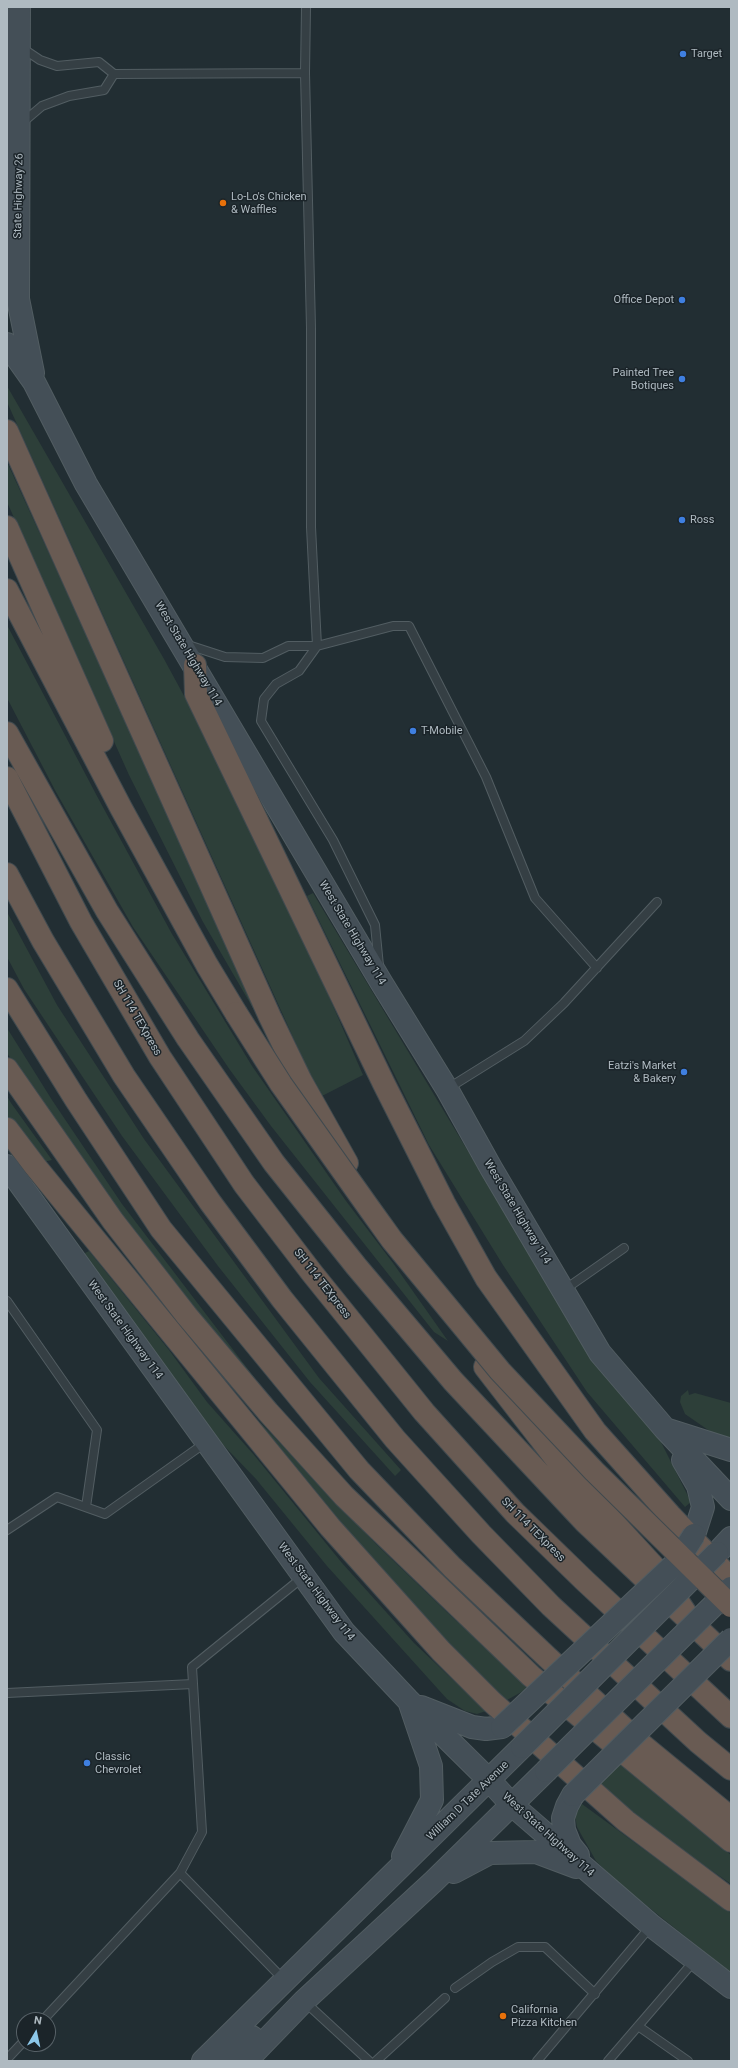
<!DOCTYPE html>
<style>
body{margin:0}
#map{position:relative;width:738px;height:2068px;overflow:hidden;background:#222e33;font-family:Roboto,sans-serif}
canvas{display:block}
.frame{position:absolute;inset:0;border:8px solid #afbac1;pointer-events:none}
.north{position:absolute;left:16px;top:2012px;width:40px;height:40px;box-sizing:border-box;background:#1b2429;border:1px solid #566066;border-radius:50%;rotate:9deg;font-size:11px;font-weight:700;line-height:16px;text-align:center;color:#afbac1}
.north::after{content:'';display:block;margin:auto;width:14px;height:18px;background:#8cc7e9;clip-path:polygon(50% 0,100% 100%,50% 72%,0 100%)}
</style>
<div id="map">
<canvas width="738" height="2068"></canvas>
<div class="frame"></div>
<div class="north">N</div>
</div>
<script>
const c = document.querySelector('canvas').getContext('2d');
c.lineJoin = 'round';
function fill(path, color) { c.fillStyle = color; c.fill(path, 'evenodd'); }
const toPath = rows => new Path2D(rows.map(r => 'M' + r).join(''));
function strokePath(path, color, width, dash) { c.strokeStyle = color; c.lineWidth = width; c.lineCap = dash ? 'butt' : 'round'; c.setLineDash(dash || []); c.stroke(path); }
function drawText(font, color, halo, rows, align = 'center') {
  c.font = font + ' Roboto,sans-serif'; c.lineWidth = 3; c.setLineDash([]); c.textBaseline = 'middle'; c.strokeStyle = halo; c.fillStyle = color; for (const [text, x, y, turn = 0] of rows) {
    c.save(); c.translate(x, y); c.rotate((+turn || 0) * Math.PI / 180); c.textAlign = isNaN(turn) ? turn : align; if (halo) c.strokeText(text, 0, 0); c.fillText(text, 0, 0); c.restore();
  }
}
fill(toPath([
 [7,386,164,659,215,753,304,939,363,1075,320,1097,7,402],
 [7,462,246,983,254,1010,203,922,129,775,7,502],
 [7,625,98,798,172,934,252,1066,346,1201,393,1263,448,1341,434,1332,271,1126,230,1070,133,927,56,792,7,698],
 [313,893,556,1298,605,1373,661,1442,691,1502,685,1507,587,1392,503,1265,429,1145,307,896],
 [7,912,57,1005,144,1139,319,1378,401,1470,395,1476,310,1382,218,1266,122,1136,24,989,7,957],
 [7,1028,52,1100,122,1204,273,1402,175,1289,39,1101,7,1053],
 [7,1096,11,1103,52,1160,43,1162,7,1116],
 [89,1251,169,1350,207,1402,254,1455,342,1563,414,1643,486,1711,477,1714,465,1711,447,1699,327,1566,256,1479,203,1424,83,1254],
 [688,1390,689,1395,695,1393,731,1403,731,1439,711,1432,685,1414,680,1402,681,1396],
 [258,1420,377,1545,451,1616,528,1685,525,1690,507,1700,487,1683,364,1552,267,1434],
 [619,1763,731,1855,731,1884,675,1845,599,1785],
 [582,1804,731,1913,731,1973,617,1882,596,1861,577,1827,575,1816]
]), '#2d3f39');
const lane = toPath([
 [306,7,305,73,311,328,311,527,317,646,299,671,276,684,264,699,261,721,333,840,375,925,379,966],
 [22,48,40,60,57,66,99,62,114,74,305,73],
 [22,123,42,106,69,96,104,90,114,74],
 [185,644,225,657,263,658,288,646,317,646,393,626,409,626,486,777,535,898,597,968],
 [447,1089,524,1041,564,1003,657,902],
 [564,1290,624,1248],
 [7,1301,97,1430,86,1507],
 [7,1530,57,1497,105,1514,205,1443],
 [7,1693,193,1684],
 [284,1980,180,1873,202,1832,192,1667,303,1577],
 [455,1988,492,1962,518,1947,545,1947,595,1994],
 [305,2002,369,2061],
 [43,2020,180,1873],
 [638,2026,688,2061],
 [7,2059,24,2041],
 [376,2061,445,1998],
 [537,2061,651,1926],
 [608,2061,695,1960]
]);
const secondary = toPath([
 [19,7,18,299,33,373],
 [7,344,34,382,86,484,381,982,447,1089,491,1168,600,1353,665,1429,731,1499],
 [7,1166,344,1632,408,1700,490,1781,512,1805,652,1926,731,1987],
 [668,1430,731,1450],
 [683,1460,698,1486,703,1507,694,1535],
 [717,1553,731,1538],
 [421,1707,472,1727,486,1729,502,1727],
 [573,1795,567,1806,563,1818,564,1830,570,1845,578,1855],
 [403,1856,432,1800,431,1766,410,1704],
 [454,1872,490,1853,536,1852,576,1867],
 [203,2061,522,1747],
 [229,2061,252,2037],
 [246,2061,304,2001,434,1881,546,1771]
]);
const highway = toPath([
 [7,431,270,1017,301,1081,347,1163],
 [7,527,102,741],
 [7,590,121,808,207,965,236,1013],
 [195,665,196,694,384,1084,444,1203,486,1278,595,1431,670,1515,731,1579],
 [7,733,107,911,188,1039,274,1163,356,1266,453,1381,585,1522,731,1660],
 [7,778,81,922,160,1057,244,1184,312,1273,424,1412,515,1513,585,1581,731,1717],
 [7,874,43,941,124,1076,210,1202,282,1299,395,1439,481,1534,551,1606,698,1742,731,1769],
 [7,989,76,1100,161,1229,359,1470,452,1567,547,1657,641,1744,731,1818],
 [7,1069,113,1221,187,1316,268,1412,344,1496,531,1676,731,1841],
 [7,1129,35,1166,330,1527,441,1651,492,1702,626,1821,731,1900],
 [485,1367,560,1464,657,1570,695,1627]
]);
strokePath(lane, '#525d62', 10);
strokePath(secondary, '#525d62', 24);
strokePath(highway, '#404a4f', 24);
strokePath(lane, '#353f44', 8);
strokePath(secondary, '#444f57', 22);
strokePath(highway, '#695b53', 22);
const secondaryBridge = toPath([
 [502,1727,676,1563,694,1535],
 [522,1747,717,1553],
 [546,1771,731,1588],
 [573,1795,731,1639]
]);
const highwayBridge = toPath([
 [236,1013,281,1084,369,1208,392,1240,500,1371,594,1471,731,1606]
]);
strokePath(secondaryBridge, '#525d62', 24, []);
strokePath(highwayBridge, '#404a4f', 24, []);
strokePath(secondaryBridge, '#444f57', 22);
strokePath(highwayBridge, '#695b53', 22);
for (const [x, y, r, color] of [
 [683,54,4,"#3f7fe0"],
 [223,203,4,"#e8710a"],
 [682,300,4,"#3f7fe0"],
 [682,379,4,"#3f7fe0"],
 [682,520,4,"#3f7fe0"],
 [413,731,4,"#3f7fe0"],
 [684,1072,4,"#3f7fe0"],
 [87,1763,4,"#3f7fe0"],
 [503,2016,4,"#e8710a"]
]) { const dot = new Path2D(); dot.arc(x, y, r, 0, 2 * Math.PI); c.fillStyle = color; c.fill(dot); strokePath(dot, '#1b2429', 1.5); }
drawText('11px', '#afbac1', '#1b2429', [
 ["Target",691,54],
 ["Lo-Lo's Chicken",231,197],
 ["& Waffles",231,210],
 ["Office Depot",674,300,"right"],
 ["Painted Tree",674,373,"right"],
 ["Botiques",674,386,"right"],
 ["Ross",690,520],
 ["T-Mobile",421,731],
 ["Eatzi's Market",676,1066,"right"],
 ["& Bakery",676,1079,"right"],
 ["Classic",95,1757],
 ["Chevrolet",95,1770],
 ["California",511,2010],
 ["Pizza Kitchen",511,2023]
], 'left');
drawText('11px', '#afbac1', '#1b2429', [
 ["State Highway 26",19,196,-89],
 ["West State Highway 114",188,654,59],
 ["West State Highway 114",352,933,59],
 ["SH 114 TEXpress",137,1018,60],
 ["West State Highway 114",517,1212,59],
 ["SH 114 TEXpress",322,1284,52],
 ["West State Highway 114",125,1330,54],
 ["SH 114 TEXpress",533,1530,45],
 ["West State Highway 114",316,1592,53],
 ["William D Tate Avenue",468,1801,-44],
 ["West State Highway 114",548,1835,42]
]);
</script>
